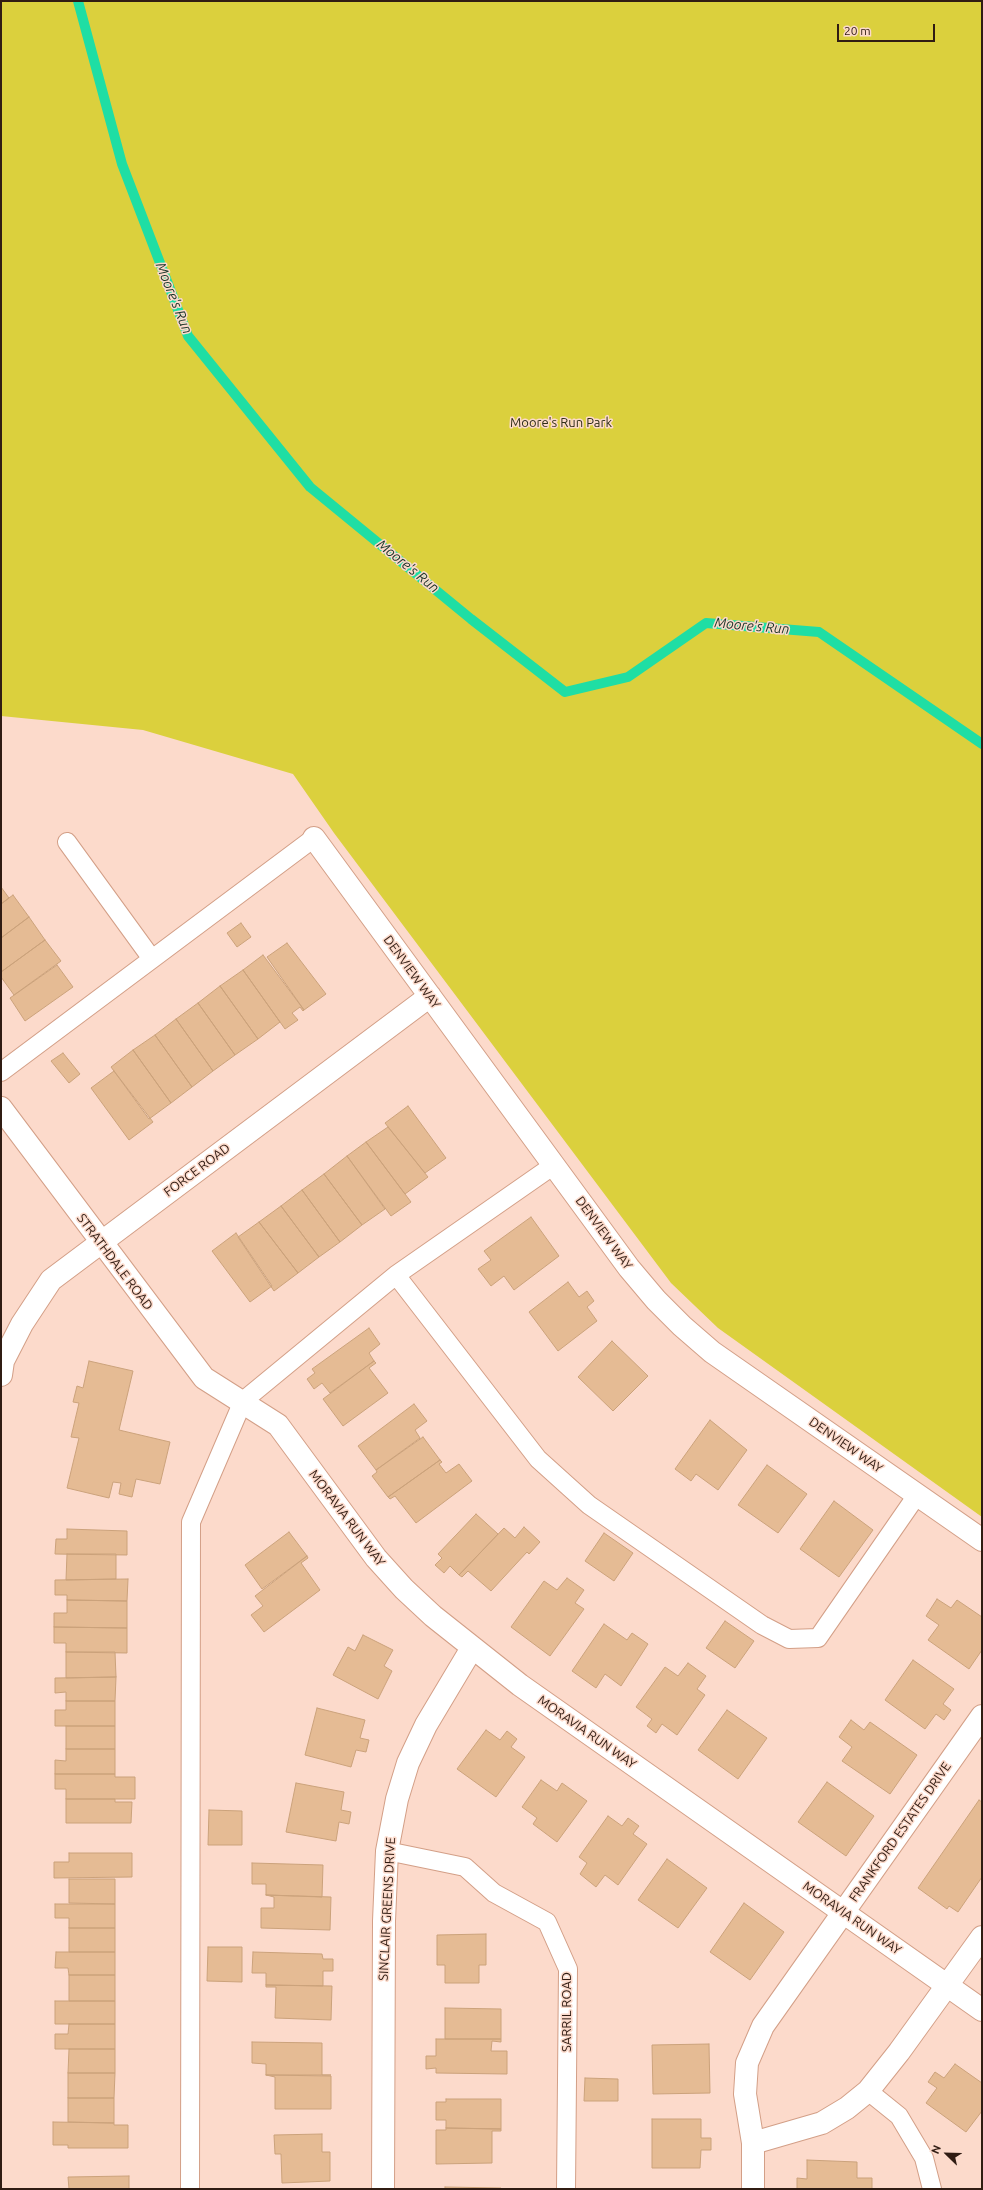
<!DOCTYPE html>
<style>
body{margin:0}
#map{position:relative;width:983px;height:2190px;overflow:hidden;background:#fcdacb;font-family:Ubuntu,sans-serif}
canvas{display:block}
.frame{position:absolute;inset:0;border:2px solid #301c13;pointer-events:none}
.north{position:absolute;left:927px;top:2134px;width:40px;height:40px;-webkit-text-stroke:3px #fcdacb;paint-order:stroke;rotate:293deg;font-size:11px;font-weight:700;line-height:16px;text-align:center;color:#301c13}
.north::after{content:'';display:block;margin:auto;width:14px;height:18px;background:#301c13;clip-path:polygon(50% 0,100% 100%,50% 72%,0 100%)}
.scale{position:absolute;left:837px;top:24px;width:98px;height:18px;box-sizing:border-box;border:2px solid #301c13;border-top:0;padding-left:5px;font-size:12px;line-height:14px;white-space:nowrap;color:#301c13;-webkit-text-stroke:3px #fcdacb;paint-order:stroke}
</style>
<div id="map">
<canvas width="983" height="2190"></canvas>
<div class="frame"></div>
<div class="north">N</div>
<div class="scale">20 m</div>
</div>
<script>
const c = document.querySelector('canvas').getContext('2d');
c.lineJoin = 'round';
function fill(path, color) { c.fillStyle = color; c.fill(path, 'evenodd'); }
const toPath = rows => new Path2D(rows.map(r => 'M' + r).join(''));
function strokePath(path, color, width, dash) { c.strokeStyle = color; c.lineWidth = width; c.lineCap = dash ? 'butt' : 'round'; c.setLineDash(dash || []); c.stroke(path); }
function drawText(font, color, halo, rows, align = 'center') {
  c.font = font + ' Ubuntu,sans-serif'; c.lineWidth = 3; c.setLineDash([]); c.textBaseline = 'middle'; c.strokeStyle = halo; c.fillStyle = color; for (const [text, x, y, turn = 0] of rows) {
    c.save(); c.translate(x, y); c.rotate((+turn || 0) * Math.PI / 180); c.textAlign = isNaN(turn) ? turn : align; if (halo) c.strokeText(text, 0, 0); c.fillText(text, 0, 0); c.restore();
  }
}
fill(toPath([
 [1,1,982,1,982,1517,718,1328,671,1283,334,833,293,774,143,730,1,716]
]), '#dbd03d');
strokePath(toPath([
 [78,1,122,164,188,336,310,487,471,619,565,692,628,677,706,623,819,632,982,744]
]), '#1fdea4', 10);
const building = toPath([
 [1,887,9,898,1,904,1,887],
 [13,895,29,917,1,938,1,904,13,895],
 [29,917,45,940,1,972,1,938,29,917],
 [241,923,251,937,237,947,227,933,241,923],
 [45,940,61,961,14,995,1,977,1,972,45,940],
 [287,943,326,994,304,1010,267,957,287,943],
 [263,955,304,1010,303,1011,300,1007,292,1013,298,1020,285,1029,243,970,263,955],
 [57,965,73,987,25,1021,10,998,57,965],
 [243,970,280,1022,258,1039,220,986,243,970],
 [220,986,258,1039,235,1055,198,1003,220,986],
 [198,1003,235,1055,213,1071,176,1019,198,1003],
 [176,1019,213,1071,192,1087,155,1035,176,1019],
 [155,1035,192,1087,171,1103,133,1050,155,1035],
 [133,1050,171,1103,149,1119,111,1067,133,1050],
 [63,1053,80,1074,69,1083,51,1061,63,1053],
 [114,1071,153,1122,129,1140,91,1088,114,1071],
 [408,1106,446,1158,425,1173,385,1123,408,1106],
 [388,1127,428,1177,405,1194,366,1142,388,1127],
 [366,1142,411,1202,391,1216,347,1156,366,1142],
 [347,1156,385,1209,362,1225,324,1174,347,1156],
 [324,1174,362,1225,340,1242,302,1190,324,1174],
 [302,1190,340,1242,319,1257,281,1206,302,1190],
 [281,1206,319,1257,298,1273,259,1222,281,1206],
 [531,1217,559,1256,514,1290,504,1276,491,1286,478,1269,491,1260,484,1251,531,1217],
 [259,1222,298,1273,274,1291,238,1237,259,1222],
 [236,1233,272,1286,250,1302,212,1251,236,1233],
 [568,1282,579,1297,587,1291,594,1301,587,1307,597,1321,558,1351,529,1312,568,1282],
 [369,1328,380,1344,369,1353,374,1361,330,1393,322,1383,314,1389,307,1379,315,1373,312,1369,369,1328],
 [612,1341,648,1376,613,1411,578,1377,612,1341],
 [89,1361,133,1371,119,1430,170,1442,160,1484,136,1479,132,1497,119,1494,121,1483,113,1482,109,1498,67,1488,79,1438,71,1437,79,1403,73,1402,77,1386,83,1388,89,1361],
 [374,1361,376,1363,369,1368,388,1393,343,1426,323,1399,374,1361],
 [414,1404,427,1421,415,1430,420,1438,376,1470,358,1446,414,1404],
 [710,1420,747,1450,718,1490,696,1474,691,1481,675,1469,710,1420],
 [423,1437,440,1460,388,1497,372,1476,377,1472,376,1470,423,1437],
 [440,1460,442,1462,439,1464,446,1473,459,1464,472,1481,416,1523,395,1496,390,1499,388,1497,440,1460],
 [767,1465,807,1494,778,1533,738,1505,767,1465],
 [834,1501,873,1530,839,1577,800,1549,834,1501],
 [476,1514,498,1534,459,1575,450,1566,444,1573,435,1565,442,1558,438,1554,476,1514],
 [524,1527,540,1542,529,1554,527,1552,491,1591,468,1571,462,1577,459,1575,504,1528,515,1538,524,1527],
 [67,1529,127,1531,127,1555,55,1554,56,1539,67,1539,67,1529],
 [289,1532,307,1556,262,1589,245,1565,289,1532],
 [604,1533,633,1553,614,1581,585,1561,604,1533],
 [67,1554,116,1554,116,1579,66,1580,67,1554],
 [307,1556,308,1558,301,1563,320,1590,264,1632,251,1615,263,1606,255,1596,307,1556],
 [567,1578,584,1590,575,1603,584,1609,550,1656,511,1627,544,1581,557,1590,567,1578],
 [128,1579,127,1601,67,1600,67,1595,55,1595,55,1580,128,1579],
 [937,1599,951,1608,957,1600,982,1617,982,1650,969,1669,928,1640,939,1625,926,1616,937,1599],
 [67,1600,127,1601,127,1628,54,1627,54,1613,67,1613,67,1600],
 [725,1621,754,1641,735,1668,706,1648,725,1621],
 [604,1624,627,1640,632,1633,648,1644,621,1686,605,1674,596,1688,572,1671,604,1624],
 [54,1627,127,1628,127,1653,66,1652,66,1643,54,1643,54,1627],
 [363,1635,393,1650,384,1666,392,1671,378,1699,333,1675,348,1647,355,1651,363,1635],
 [66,1652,115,1652,116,1677,66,1678,66,1652],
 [913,1660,954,1689,943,1704,951,1710,944,1720,936,1714,925,1729,885,1700,913,1660],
 [688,1663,706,1676,697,1689,705,1695,677,1735,662,1724,656,1733,647,1726,652,1719,636,1707,665,1667,678,1676,688,1663],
 [116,1677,115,1701,66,1701,66,1692,55,1693,55,1678,116,1677],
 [66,1701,115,1701,115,1726,55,1726,55,1710,66,1710,66,1701],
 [317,1708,365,1720,360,1738,369,1740,366,1752,356,1750,351,1767,305,1755,317,1708],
 [727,1710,767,1738,738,1779,698,1750,727,1710],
 [851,1720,864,1730,870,1722,917,1755,890,1794,842,1761,852,1747,839,1737,851,1720],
 [66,1726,115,1726,115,1749,66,1749,66,1726],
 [486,1730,500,1740,507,1731,517,1739,511,1747,525,1757,496,1797,457,1769,486,1730],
 [66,1749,115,1749,115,1774,55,1774,55,1760,66,1761,66,1749],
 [55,1774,115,1774,115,1777,135,1777,135,1799,66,1799,66,1789,55,1789,55,1774],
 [541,1780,557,1791,562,1783,587,1801,557,1842,533,1824,537,1818,522,1807,541,1780],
 [827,1782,874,1816,846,1856,798,1822,827,1782],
 [296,1783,344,1792,341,1810,351,1812,349,1824,339,1822,336,1841,286,1832,296,1783],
 [66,1799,115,1799,115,1802,132,1802,131,1823,66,1823,66,1799],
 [979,1800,982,1802,982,1877,958,1912,949,1906,947,1909,918,1888,979,1800],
 [209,1810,242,1811,242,1845,208,1845,209,1810],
 [608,1816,622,1826,628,1818,639,1826,633,1834,647,1844,618,1885,605,1875,596,1887,580,1874,587,1863,579,1857,608,1816],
 [69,1853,132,1853,132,1877,54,1878,54,1862,69,1862,69,1853],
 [667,1859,707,1888,678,1928,638,1900,667,1859],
 [252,1863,323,1865,322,1897,266,1895,266,1884,252,1884,252,1863],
 [69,1879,115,1879,115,1904,69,1903,69,1879],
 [266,1895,331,1897,330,1930,261,1928,261,1908,274,1908,274,1897,266,1895],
 [744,1903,784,1932,750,1980,710,1952,744,1903],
 [55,1904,115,1904,115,1928,69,1928,69,1918,55,1918,55,1904],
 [69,1928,115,1928,115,1952,69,1952,69,1928],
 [486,1934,486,1965,479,1965,479,1983,445,1983,445,1965,437,1965,437,1935,486,1934],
 [208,1947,242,1947,242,1982,207,1981,208,1947],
 [56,1952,115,1952,115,1975,69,1975,68,1968,55,1968,56,1952],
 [253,1952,322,1954,323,1959,333,1959,333,1971,323,1971,323,1986,266,1985,266,1973,252,1973,253,1952],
 [69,1975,115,1975,115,2001,69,2001,69,1975],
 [266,1985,332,1986,331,2020,275,2018,276,1987,266,1987,266,1985],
 [55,2001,115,2001,115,2024,55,2024,55,2001],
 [445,2008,501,2009,501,2039,445,2039,445,2008],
 [69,2024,115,2024,115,2049,55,2049,55,2034,68,2034,69,2024],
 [436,2039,501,2039,501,2042,492,2041,491,2051,507,2051,507,2074,436,2073,436,2068,426,2069,426,2056,436,2056,436,2039],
 [252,2042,322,2043,322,2075,331,2075,266,2075,266,2064,252,2063,252,2042],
 [709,2044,710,2093,653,2094,652,2045,709,2044],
 [69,2049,115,2049,115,2073,68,2073,69,2049],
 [955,2064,982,2083,982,2111,966,2132,926,2103,937,2088,928,2082,935,2072,944,2078,955,2064],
 [68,2073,115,2073,114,2098,68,2098,68,2073],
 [266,2075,331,2076,331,2109,275,2109,275,2077,266,2075],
 [585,2078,618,2079,618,2101,584,2101,585,2078],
 [68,2098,114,2098,114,2123,68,2122,68,2098],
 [446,2099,501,2099,501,2129,446,2128,446,2120,436,2120,436,2102,446,2102,446,2099],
 [652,2119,701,2119,701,2138,711,2138,711,2150,701,2150,700,2168,652,2168,652,2119],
 [53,2122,114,2123,114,2125,128,2125,128,2148,68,2148,68,2145,53,2145,53,2122],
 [446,2128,501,2129,501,2131,492,2131,492,2163,436,2164,436,2130,446,2130,446,2128],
 [322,2134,322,2152,330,2152,330,2181,282,2183,281,2154,275,2154,274,2135,322,2134],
 [807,2160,857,2162,857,2178,872,2178,872,2189,797,2189,797,2178,807,2179,807,2160],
 [129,2176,129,2189,69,2189,68,2177,129,2176],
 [445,2187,501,2188,501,2189,445,2189,445,2187]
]);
fill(building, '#e5bb94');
strokePath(building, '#cba27b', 1);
const service = toPath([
 [67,842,152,959],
 [1,1072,314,838],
 [396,1275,538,1459,589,1505,762,1625,789,1639,818,1638,917,1495],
 [387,1851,465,1867,494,1893,547,1922,568,1969,566,2189],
 [868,2091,899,2116,924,2158,932,2189],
 [190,2189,191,1522,243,1401,396,1275,554,1165]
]);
const minor = toPath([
 [314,838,629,1268,656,1300,682,1326,712,1352,982,1540],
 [1,1108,204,1378,278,1425,376,1558,404,1589,433,1616,520,1685,982,2010],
 [1,1375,3,1361,22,1324,51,1280,430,996],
 [753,2143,822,2123,847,2108,868,2091,899,2052,982,1937],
 [383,2189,384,1921,387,1851,397,1799,408,1763,426,1725,472,1648],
 [753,2189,753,2143,745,2094,747,2063,763,2026,982,1716]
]);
strokePath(service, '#d39f87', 20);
strokePath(minor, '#d39f87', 24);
strokePath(service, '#fff', 18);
strokePath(minor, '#fff', 22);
drawText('13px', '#302e16', '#fcdacb', [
 ["Moore's Run Park",561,423]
]);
drawText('13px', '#301c13', '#fcdacb', [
 ["DENVIEW WAY",412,972,54],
 ["FORCE ROAD",197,1170,-37],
 ["DENVIEW WAY",604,1233,54],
 ["STRATHDALE ROAD",115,1262,53],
 ["DENVIEW WAY",846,1445,35],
 ["MORAVIA RUN WAY",347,1518,53],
 ["MORAVIA RUN WAY",587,1732,35],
 ["FRANKFORD ESTATES DRIVE",900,1832,-55],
 ["SINCLAIR GREENS DRIVE",387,1909,-87],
 ["MORAVIA RUN WAY",852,1918,35],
 ["SARRIL ROAD",567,2012,-90]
]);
drawText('italic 14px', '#1a352a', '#fcdacb', [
 ["Moore's Run",174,298,68],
 ["Moore's Run",408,566,39],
 ["Moore's Run",752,626,5]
]);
</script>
